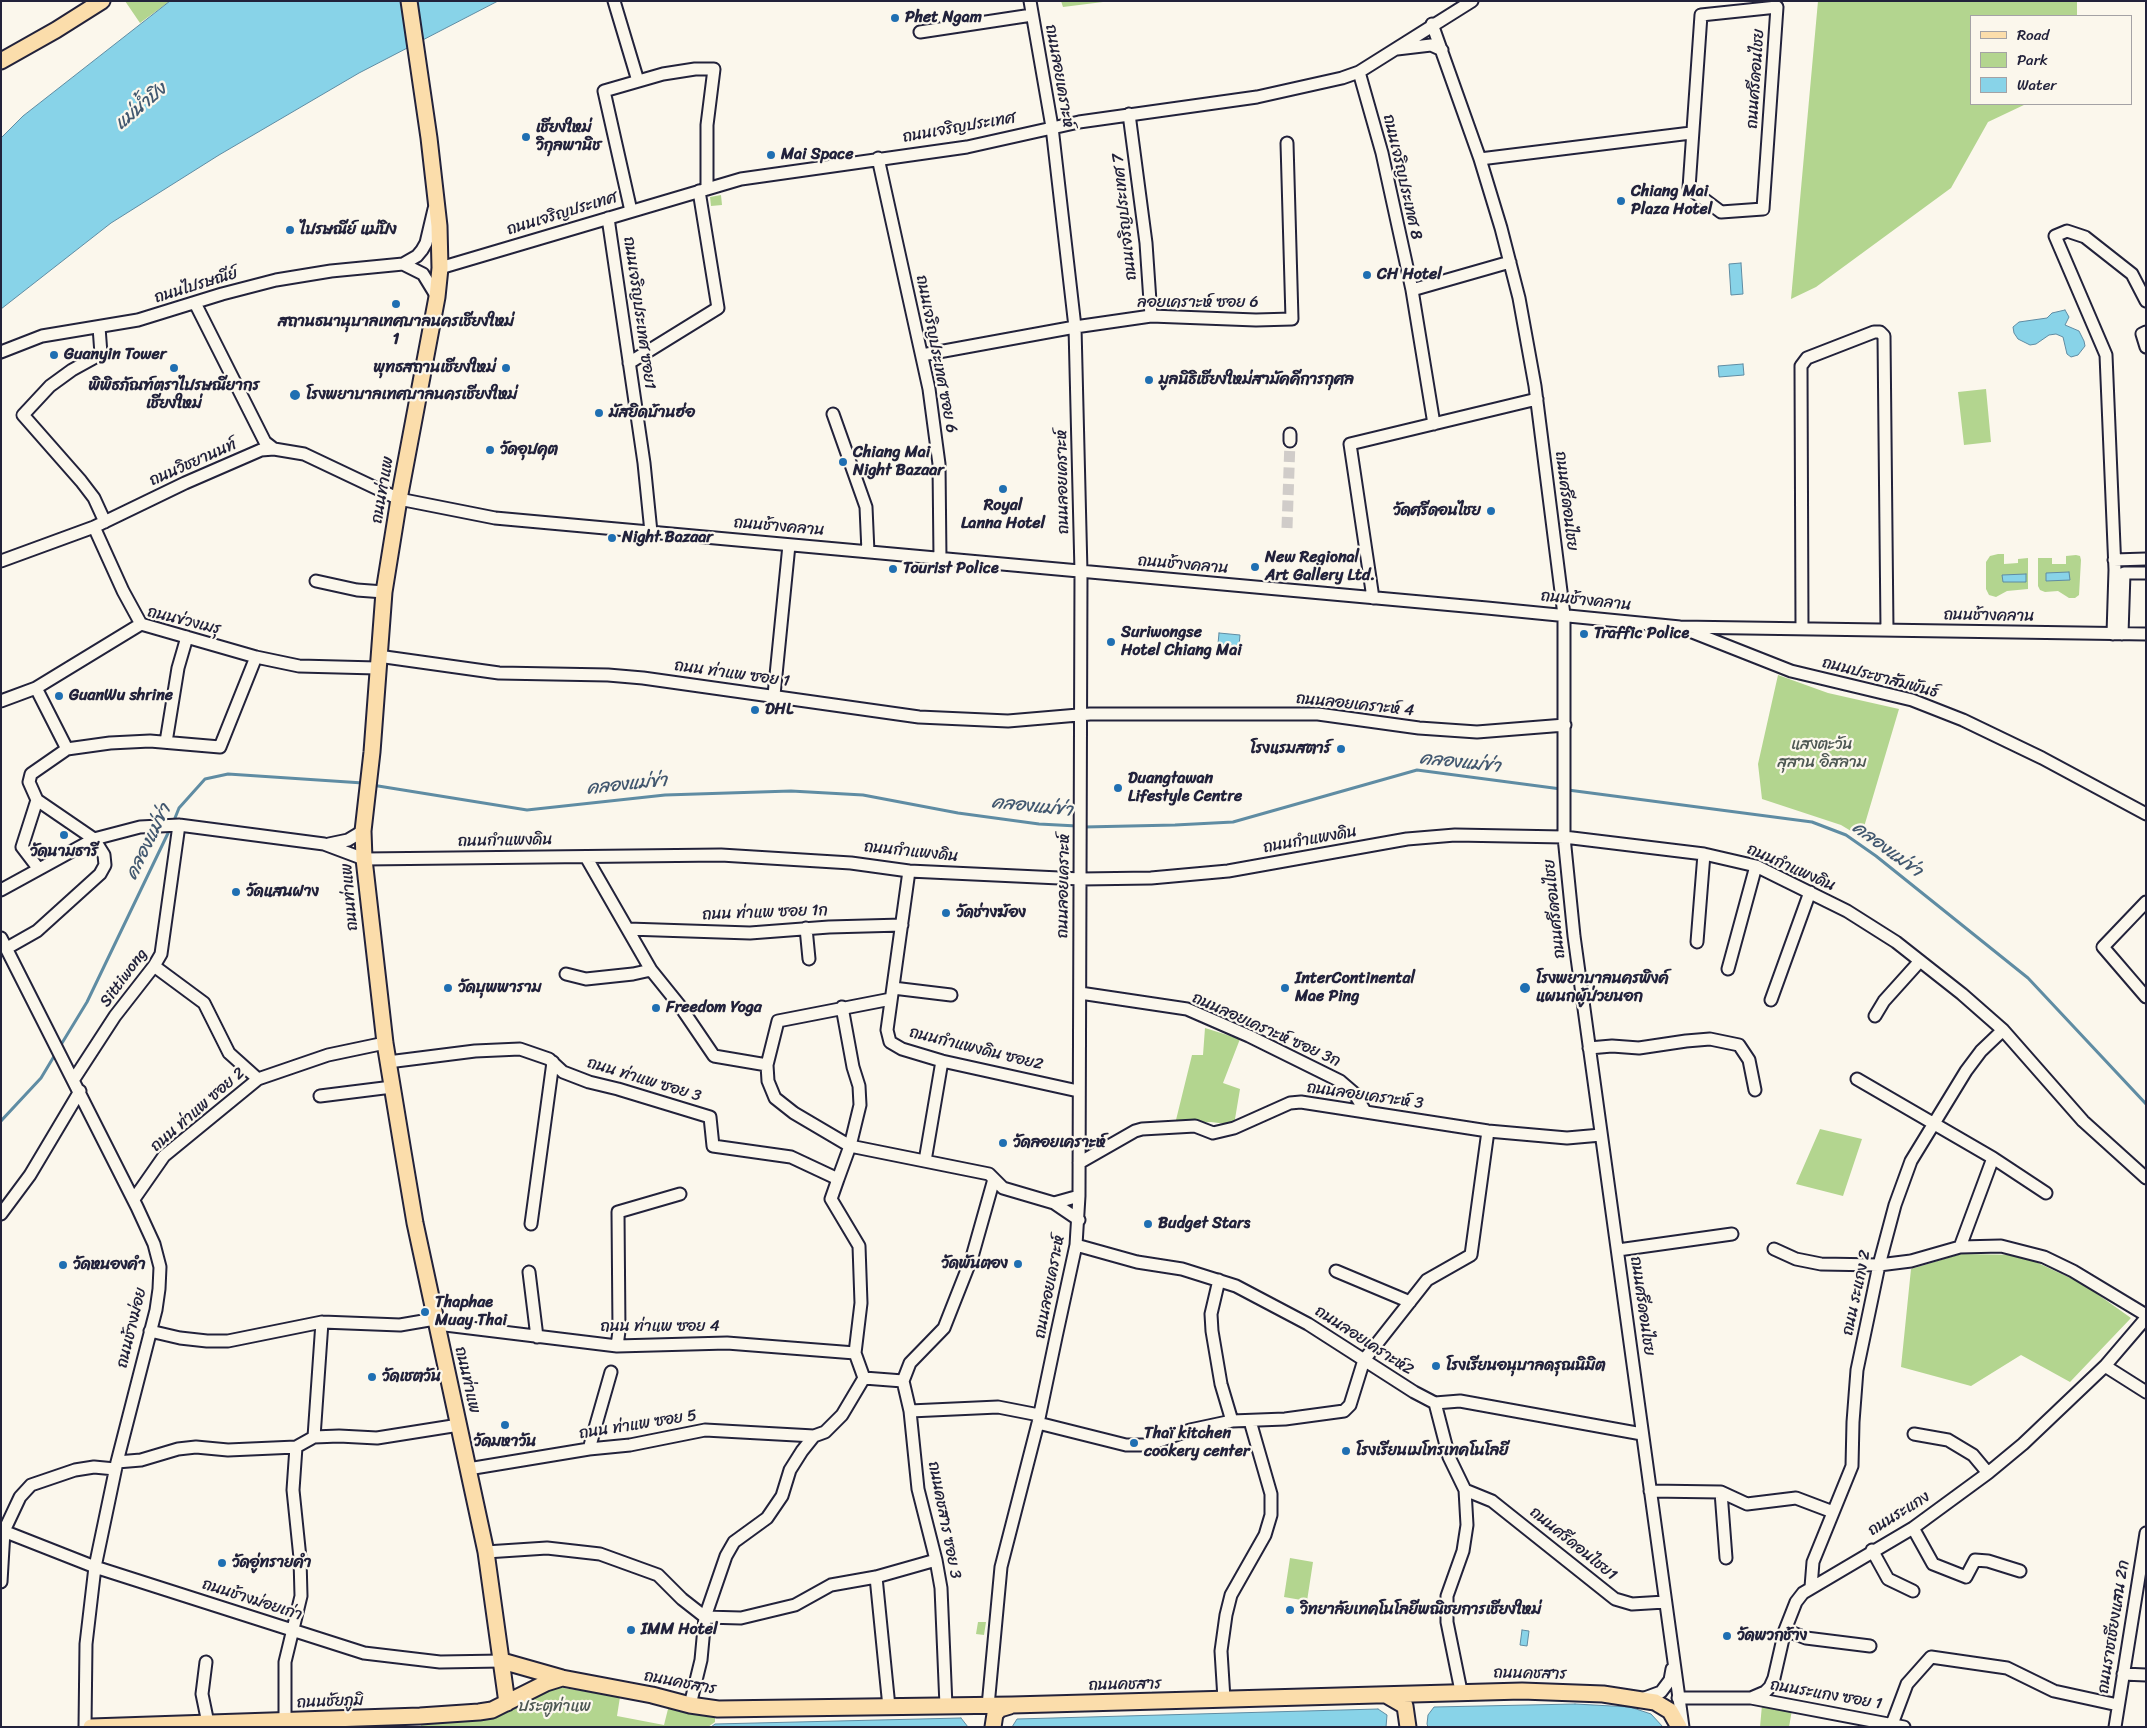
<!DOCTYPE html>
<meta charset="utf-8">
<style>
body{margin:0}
#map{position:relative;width:2147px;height:1728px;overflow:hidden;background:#fbf7ec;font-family:Sriracha,sans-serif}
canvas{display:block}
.frame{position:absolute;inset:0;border:2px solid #22223b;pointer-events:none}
.legend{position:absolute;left:1970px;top:15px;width:162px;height:90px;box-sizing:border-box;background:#fbf7ec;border:1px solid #a4a2a5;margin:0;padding:6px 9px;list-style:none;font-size:15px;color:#22223b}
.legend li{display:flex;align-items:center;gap:10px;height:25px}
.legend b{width:25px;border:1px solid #a4a2a5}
</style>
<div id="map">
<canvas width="2147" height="1728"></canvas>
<div class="frame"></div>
<ul class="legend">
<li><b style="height:6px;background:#fbddab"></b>Road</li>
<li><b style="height:14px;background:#b3d58f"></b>Park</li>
<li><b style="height:14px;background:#88d3e8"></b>Water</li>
</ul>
</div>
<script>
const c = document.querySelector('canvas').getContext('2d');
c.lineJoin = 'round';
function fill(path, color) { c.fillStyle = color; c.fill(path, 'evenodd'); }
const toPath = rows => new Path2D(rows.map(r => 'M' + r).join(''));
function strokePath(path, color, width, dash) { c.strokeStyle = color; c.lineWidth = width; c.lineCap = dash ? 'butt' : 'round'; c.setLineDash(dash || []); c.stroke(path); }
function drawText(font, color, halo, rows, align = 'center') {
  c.font = font + ' Sriracha,"Playpen Sans Thai",sans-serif'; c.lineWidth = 4.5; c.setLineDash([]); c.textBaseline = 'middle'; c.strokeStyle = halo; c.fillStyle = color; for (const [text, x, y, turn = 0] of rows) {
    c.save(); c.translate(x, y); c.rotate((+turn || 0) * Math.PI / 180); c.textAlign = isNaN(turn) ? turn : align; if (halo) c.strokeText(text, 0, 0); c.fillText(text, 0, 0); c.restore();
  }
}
fill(toPath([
 [125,1,170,1,140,23],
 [1061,1,1111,1,1063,7],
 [1818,1,2077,1,2077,16,1971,16,1971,104,2026,104,1988,122,1951,188,1816,287,1791,299],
 [721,195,722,205,711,206,710,197],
 [1986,389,1991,442,1964,445,1958,392],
 [1998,554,2004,554,2004,564,2018,563,2018,559,2028,558,2028,589,2007,591,1996,597,1989,595,1986,589,1986,562,1990,556],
 [2076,555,2080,556,2081,560,2079,595,2075,598,2069,598,2058,591,2045,592,2040,590,2038,586,2038,558,2052,558,2052,564,2066,564,2066,556],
 [1778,675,1828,693,1899,709,1861,837,1841,825,1762,799,1758,764],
 [1205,1028,1240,1039,1223,1083,1240,1089,1234,1125,1211,1122,1175,1124,1192,1055,1203,1055],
 [1820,1129,1862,1139,1843,1196,1796,1184],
 [1961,1254,2021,1255,2083,1284,2131,1318,2070,1382,2021,1355,1971,1386,1901,1367,1911,1269],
 [1290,1558,1313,1562,1307,1601,1284,1597],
 [978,1622,986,1622,984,1635,976,1634],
 [557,1687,620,1697,617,1716,664,1725,669,1705,693,1715,715,1715,715,1722,708,1727,421,1727,421,1721],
 [1762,1705,1792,1710,1789,1727,1760,1727]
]), '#b3d58f');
const water = toPath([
 [170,1,498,1,359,73,219,155,111,223,1,309,1,138,23,116,170,1],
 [1741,263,1743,294,1731,295,1729,264,1741,263],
 [2065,310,2069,317,2065,325,2079,331,2084,341,2085,346,2078,355,2071,357,2067,354,2063,337,2056,334,2049,335,2036,344,2030,345,2018,339,2014,333,2013,327,2019,322,2047,318,2052,313,2065,310],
 [1743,364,1744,375,1719,377,1718,366,1743,364],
 [2069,572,2070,580,2046,581,2046,573,2069,572],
 [2026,574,2026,582,2003,582,2002,575,2026,574],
 [1219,633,1240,635,1239,646,1218,644,1219,633],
 [1522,1630,1529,1631,1527,1646,1520,1645,1522,1630],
 [1575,1704,1630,1707,1651,1714,1663,1727,1428,1727,1427,1724,1428,1715,1434,1707,1575,1704],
 [1378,1709,1387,1715,1386,1727,1012,1727,1017,1719,1378,1709],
 [961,1718,968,1727,711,1727,715,1724,961,1718]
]);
fill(water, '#88d3e8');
strokePath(water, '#5f8ca3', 1);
strokePath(toPath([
 [372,785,527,810,665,795,791,791,863,795,958,813,1039,824,1077,826],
 [1568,790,1812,822,1846,835,1876,856,2028,978,2146,1104],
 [173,823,179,808,205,779,228,774,363,783],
 [1084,827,1175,825,1233,822,1417,770,1561,789],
 [59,1048,87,1002,170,829],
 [1,1121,41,1078,56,1053]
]), '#5f8ca3', 3);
strokePath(toPath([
 [1287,528,1290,441]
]), '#d0ccc9', 11, [11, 5.5]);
const minor = toPath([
 [614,1,638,81],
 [1777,7,1763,209,1721,212,1689,188,1701,15,1777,7],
 [1432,24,1480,159,1501,228,1519,298,1535,386,1564,615,1564,837,1574,936,1683,1727],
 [920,32,1032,15],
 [1397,49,1431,45,1442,50],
 [1359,72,1382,153,1412,290,1434,424],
 [1129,114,1146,243,1151,316],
 [878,158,929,389,939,464,940,559],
 [1480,159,1691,133],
 [631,211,604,91,663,74,695,69,714,69,707,125,707,189],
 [608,218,644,463,651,532],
 [403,264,423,274,437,297],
 [440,268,741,179,967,147,1079,122,1257,97,1342,78,1359,72,1472,1],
 [1412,290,1510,262],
 [195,303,265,442,274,449],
 [99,327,101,354,72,370,50,386,23,415,81,481,94,498,105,522],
 [2146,332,2142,334,2146,347],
 [1,352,42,336,138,320,222,294,276,280,331,271,403,264,417,256,422,250,426,243,434,209],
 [922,355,1075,327,1151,316,1256,320,1292,319,1287,143],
 [629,363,718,308,699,191],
 [833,414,866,507,868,552],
 [1290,441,1290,434],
 [94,527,123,591,141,624],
 [2114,560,2146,559],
 [1,561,94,527,185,483,261,450,274,449,304,454,399,499,495,518,1487,608,1680,627,2146,634],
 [316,581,357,590,384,592],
 [1373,598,1350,444,1537,399],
 [1802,629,1801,366,1807,358,1874,332,1880,332,1884,336,1887,630],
 [1687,630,1791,671,1912,700,1963,720,2042,758,2146,814],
 [2113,634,2115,570,2106,355,2055,236,2067,231,2085,237,2132,274,2146,301],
 [2122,634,2124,573,2146,573],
 [378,656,499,673,608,675,643,678,919,717,1008,721,1090,714,1318,714,1419,728,1477,732,1565,725],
 [36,688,67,749],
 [774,695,789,545],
 [1,701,36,688,141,624,256,657,299,666,377,668],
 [166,742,178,668,187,637],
 [37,800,22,847,38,868],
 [329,844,348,840,363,831],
 [586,857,651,970,680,1006,714,1056,767,1065],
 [909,871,887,1030,890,1042,902,1049,942,1061,1078,1091],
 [1,890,94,839,140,827,179,825,324,844,364,859,721,855,851,863,909,871,1081,879,1151,878,1228,871,1407,839,1455,835,1564,837,1704,854,1756,866,1847,911,1896,942,1962,994,2003,1030,2083,1121,2146,1178],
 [2146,902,2103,947,2146,997],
 [806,928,809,959],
 [628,929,750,933,829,927,902,925],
 [1,938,137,1207,154,1244,160,1267,159,1289,156,1310,117,1462,95,1567,86,1644,85,1727],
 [1697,942,1704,854],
 [7,948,37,931,100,874,105,865,104,855,94,839,37,800,29,782,31,774,67,749,110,743,150,741,220,747,256,657],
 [154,966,204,1003,229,1053,258,1079],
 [1728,969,1756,866],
 [566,974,586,979,633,974,651,970],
 [893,988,951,995],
 [1080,993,1187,1009,1249,1036,1340,1081,1354,1093,1365,1111],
 [891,999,778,1021,767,1065,768,1081,775,1098,794,1113,850,1146,989,1174,1003,1188,1054,1203,1079,1220],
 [1771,1000,1810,892],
 [1875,1016,1884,1001,1920,961],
 [1589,1048,1612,1046,1639,1048,1686,1041,1710,1039,1739,1045,1749,1060,1755,1090],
 [388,1062,475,1051,520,1049,549,1059,563,1072,589,1082,618,1089,710,1117,713,1146,791,1157,838,1179,831,1199,859,1246,861,1303,855,1353,864,1378],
 [74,1079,115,1016,154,966,161,954,179,825],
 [1857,1079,1993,1158,1960,1247],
 [320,1096,392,1087],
 [1993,1158,2046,1193],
 [925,1161,942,1061],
 [1079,1163,1135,1131,1142,1129,1195,1126,1213,1133,1234,1128,1290,1103,1301,1102,1488,1131,1567,1138,1601,1135],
 [838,1179,850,1146,860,1105,859,1086,853,1067,842,1007],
 [134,1199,164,1156,258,1079,328,1055,385,1043],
 [1054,1203,1079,1196],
 [1,1214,30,1175,80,1091],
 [531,1224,553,1062],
 [1076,1245,1137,1262,1182,1269,1236,1286,1308,1324,1414,1392,1435,1403,1460,1401,1642,1434],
 [1774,1249,1796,1259,1821,1264,1879,1265,1911,1261,1960,1247,2001,1246,2044,1257,2073,1271,2146,1315],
 [1618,1250,1732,1234],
 [1336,1271,1410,1302],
 [529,1272,537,1337],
 [1219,1280,1211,1314,1212,1331,1221,1384,1232,1421],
 [437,1324,617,1346,727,1343,855,1353],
 [150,1331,180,1338,207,1341,228,1341,322,1322,400,1325,435,1319],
 [617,1346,619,1331,618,1212,680,1194],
 [2105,1366,2146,1392],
 [864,1378,903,1381,910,1411,918,1489,936,1560,941,1588,946,1706],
 [903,1381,910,1363,944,1328,972,1257,994,1179],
 [1435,1403,1449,1457,1465,1490,1467,1525,1463,1551,1447,1596,1447,1622,1461,1691],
 [910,1411,998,1407,1039,1415],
 [1038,1423,1126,1445,1148,1445,1190,1430,1232,1421,1285,1419,1344,1411,1350,1405,1364,1360,1427,1280,1471,1255,1488,1131],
 [1914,1434,1948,1440,1973,1455,1988,1473],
 [314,1437,322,1322],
 [589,1449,611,1372],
 [117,1462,141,1460,178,1449,196,1447,228,1450,296,1447,314,1437,339,1436,377,1438,459,1425],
 [468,1469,589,1449,630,1445,705,1430,814,1436],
 [1465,1490,1492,1501,1615,1599,1632,1604,1665,1602],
 [1650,1491,1721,1492,1747,1504,1796,1498,1833,1512],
 [1721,1492,1726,1558],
 [1913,1528,1933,1564,1966,1577,1975,1560,1988,1561,2020,1571],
 [1,1530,95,1567,364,1653,440,1662,502,1661],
 [1872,1550,1888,1579,1913,1591],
 [486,1552,547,1548,600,1554,658,1575,682,1599,705,1617,741,1618,795,1605,831,1585,876,1577,936,1560],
 [876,1577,889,1707],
 [1,1582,4,1531,20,1497,31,1485,75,1470,94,1467,115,1469],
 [1811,1587,1813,1562,1852,1466,1853,1422,1857,1370,1879,1265,1895,1205,1911,1161,1966,1071,1981,1051,2003,1030],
 [1785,1630,1806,1638,1870,1646],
 [206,1662,202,1694,208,1723],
 [2123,1674,2146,1675],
 [1678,1698,1751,1698,1765,1692,1770,1687,1774,1678,1785,1630,1796,1602,1803,1593,1913,1528,1988,1473,2023,1444,2105,1366,2146,1318],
 [1751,1698,1904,1727],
 [1224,1699,1221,1651,1226,1615,1231,1595,1265,1535,1271,1515,1271,1494,1250,1421],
 [1642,1699,1661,1692,1670,1680,1672,1669],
 [690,1705,701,1660,705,1617,726,1556,734,1542,767,1518,782,1496,790,1470,802,1451,814,1436,825,1432,842,1415,864,1378],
 [988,1706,1001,1567,1038,1423,1056,1337,1076,1245,1079,1196,1081,572,1075,327,1052,127,1030,1],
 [285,1721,285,1662,301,1596,300,1558,293,1490,296,1447],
 [1892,1724,1907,1684,1931,1657,2007,1668,2054,1691,2118,1705],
 [2115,1727,2146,1533]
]);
const major = toPath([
 [409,1,429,138,439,226,440,268,437,297,399,499,384,592,372,752,363,831,364,859,385,1043,403,1152,415,1223,486,1552,507,1703],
 [1,61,56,30,102,1],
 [502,1661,562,1678,652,1695,690,1705,718,1709,1012,1705,1522,1691,1603,1694,1655,1702,1670,1711,1679,1727],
 [1386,1695,1405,1706,1408,1727],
 [91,1727,420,1716,479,1712,492,1710,546,1683,562,1678],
 [993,1727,995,1714,1000,1709,1010,1706]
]);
strokePath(minor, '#22223b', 15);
strokePath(major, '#22223b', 19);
strokePath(minor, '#fbf7ec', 11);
strokePath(major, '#fbddab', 15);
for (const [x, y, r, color] of [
 [895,18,5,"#1f6fb2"],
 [526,137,5,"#1f6fb2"],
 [771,155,5,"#1f6fb2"],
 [1621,201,5,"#1f6fb2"],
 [290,230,5,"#1f6fb2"],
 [1367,275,5,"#1f6fb2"],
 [396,304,5,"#1f6fb2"],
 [54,355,5,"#1f6fb2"],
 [174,368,5,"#1f6fb2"],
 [506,368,5,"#1f6fb2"],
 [1149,380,5,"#1f6fb2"],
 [295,395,6,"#1f6fb2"],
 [599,413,5,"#1f6fb2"],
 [490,450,5,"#1f6fb2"],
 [843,462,5,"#1f6fb2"],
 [1003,489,5,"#1f6fb2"],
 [1491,511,5,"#1f6fb2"],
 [612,538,5,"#1f6fb2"],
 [1255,567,5,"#1f6fb2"],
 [893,569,5,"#1f6fb2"],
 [1584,634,5,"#1f6fb2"],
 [1111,642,5,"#1f6fb2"],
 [59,696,5,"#1f6fb2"],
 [755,710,5,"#1f6fb2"],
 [1341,749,5,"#1f6fb2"],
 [1118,788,5,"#1f6fb2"],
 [64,835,5,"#1f6fb2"],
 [236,892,5,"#1f6fb2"],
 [946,913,5,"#1f6fb2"],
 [448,988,5,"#1f6fb2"],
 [1285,988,5,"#1f6fb2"],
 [1525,988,6,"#1f6fb2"],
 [656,1008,5,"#1f6fb2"],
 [1003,1143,5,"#1f6fb2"],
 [1148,1224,5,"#1f6fb2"],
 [1018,1264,5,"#1f6fb2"],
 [63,1265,5,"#1f6fb2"],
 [425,1312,5,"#1f6fb2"],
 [1436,1366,5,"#1f6fb2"],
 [372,1377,5,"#1f6fb2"],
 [505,1425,5,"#1f6fb2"],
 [1134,1443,5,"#1f6fb2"],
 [1346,1451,5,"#1f6fb2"],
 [222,1563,5,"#1f6fb2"],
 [1290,1610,5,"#1f6fb2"],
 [631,1630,5,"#1f6fb2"],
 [1727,1636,5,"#1f6fb2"]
]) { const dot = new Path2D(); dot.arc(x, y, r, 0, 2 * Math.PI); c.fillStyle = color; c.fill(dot); strokePath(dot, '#fbf7ec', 2); }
drawText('bold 16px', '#22223b', '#fbf7ec', [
 ["Phet Ngam",905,18],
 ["เชียงใหม่",536,128],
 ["วิกุลพานิช",536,146],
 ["Mai Space",781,155],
 ["Chiang Mai",1631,192],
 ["Plaza Hotel",1631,210],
 ["ไปรษณีย์ แม่ปิง",300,230],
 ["CH Hotel",1377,275],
 ["สถานธนานุบาลเทศบาลนครเชียงใหม่",396,322,"center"],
 ["1",396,340,"center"],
 ["Guanyin Tower",64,355],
 ["พุทธสถานเชียงใหม่",496,368,"right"],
 ["มูลนิธิเชียงใหม่สามัคคีการกุศล",1159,380],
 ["พิพิธภัณฑ์ตราไปรษณียากร",174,386,"center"],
 ["เชียงใหม่",174,404,"center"],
 ["โรงพยาบาลเทศบาลนครเชียงใหม่",306,395],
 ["มัสยิดบ้านฮ่อ",609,413],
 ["วัดอุปคุต",500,450],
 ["Chiang Mai",853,453],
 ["Night Bazaar",853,471],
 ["Royal",1003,506,"center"],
 ["Lanna Hotel",1003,524,"center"],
 ["วัดศรีดอนไชย",1481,511,"right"],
 ["Night Bazaar",622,538],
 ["New Regional",1265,558],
 ["Art Gallery Ltd.",1265,576],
 ["Tourist Police",903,569],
 ["Suriwongse",1121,633],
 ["Hotel Chiang Mai",1121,651],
 ["Traffic Police",1594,634],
 ["GuanWu shrine",69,696],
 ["DHL",765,710],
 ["โรงแรมสตาร์",1331,749,"right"],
 ["Duangtawan",1128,779],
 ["Lifestyle Centre",1128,797],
 ["วัดนามธารี",64,852,"center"],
 ["วัดแสนฝาง",246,892],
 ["วัดช่างฆ้อง",956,913],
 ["InterContinental",1295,979],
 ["Mae Ping",1295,997],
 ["โรงพยาบาลนครพิงค์",1536,979],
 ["แผนกผู้ป่วยนอก",1536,997],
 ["วัดบุพพาราม",458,988],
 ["Freedom Yoga",666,1008],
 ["วัดลอยเคราะห์",1013,1143],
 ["Budget Stars",1158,1224],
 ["วัดพันตอง",1008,1264,"right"],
 ["วัดหนองคำ",73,1265],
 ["Thaphae",435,1303],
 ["Muay Thai",435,1321],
 ["โรงเรียนอนุบาลดรุณนิมิต",1446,1366],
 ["วัดเชตวัน",382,1377],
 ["Thaï kitchen",1144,1434],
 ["cookery center",1144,1452],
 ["วัดมหาวัน",505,1442,"center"],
 ["โรงเรียนเมโทรเทคโนโลยี",1356,1451],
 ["วัดอู่ทรายคำ",232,1563],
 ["วิทยาลัยเทคโนโลยีพณิชยการเชียงใหม่",1300,1610],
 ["IMM Hotel",641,1630],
 ["วัดพวกช้าง",1737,1636]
], 'left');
drawText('16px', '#22223b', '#fbf7ec', [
 ["ถนนลอยเคราะห์",1059,76,80],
 ["ถนนศรีดอนไชย",1756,79,-86],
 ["ถนนเจริญประเทศ",959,128,-10],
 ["ถนนเจริญประเทศ 8",1402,177,77],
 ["ถนนเจริญประเทศ",562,214,-17],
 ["ถนนเจริญประเทศ 7",1125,217,-96],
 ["ถนนไปรษณีย์",196,286,-17],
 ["ลอยเคราะห์ ซอย 6",1198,303],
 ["ถนนเจริญประเทศ ซอย1",639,313,82],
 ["ถนนเจริญประเทศ ซอย 6",936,354,79],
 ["ถนนวิชยานนท์",193,463,-24],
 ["ถนนลอยเคราะห์",1063,482,-91],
 ["ถนนท่าแพ",383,490,-80],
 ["ถนนศรีดอนไชย",1566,501,83],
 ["ถนนช้างคลาน",779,527,5],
 ["ถนนช้างคลาน",1183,565,5],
 ["ถนนช้างคลาน",1586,601,6],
 ["ถนนช้างคลาน",1989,616,1],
 ["ถนนข่วงเมรุ",184,621,14],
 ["ถนน ท่าแพ ซอย 1",732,674,8],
 ["ถนนประชาสัมพันธ์",1880,678,15],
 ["ถนนลอยเคราะห์ 4",1355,705,6],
 ["ถนนกำแพงดิน",1310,840,-10],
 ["ถนนกำแพงดิน",505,841,-1],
 ["ถนนกำแพงดิน",911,852,6],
 ["ถนนกำแพงดิน",1791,868,24],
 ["ถนนลอยเคราะห์",1064,886,-89],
 ["ถนนท่าแพ",350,897,-95],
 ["ถนนศรีดอนไชย",1555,909,-96],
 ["ถนน ท่าแพ ซอย 1ก",765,913,-2],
 ["Sittiwong",124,978,-54],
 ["ถนนลอยเคราะห์ ซอย 3ก",1266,1030,24],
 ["ถนนกำแพงดิน ซอย2",976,1049,14],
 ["ถนน ท่าแพ ซอย 3",644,1080,17],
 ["ถนนลอยเคราะห์ 3",1365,1096,8],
 ["ถนน ท่าแพ ซอย 2",198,1110,-41],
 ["ถนนลอยเคราะห์",1050,1287,-79],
 ["ถนน ระแกง 2",1857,1293,-78],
 ["ถนนศรีดอนไชย",1642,1306,82],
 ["ถนน ท่าแพ ซอย 4",660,1327],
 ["ถนนช้างม่อย",132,1328,-76],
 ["ถนนลอยเคราะห์2",1364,1341,33],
 ["ถนนท่าแพ",467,1380,77],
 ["ถนน ท่าแพ ซอย 5",638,1425,-9],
 ["ถนนระแกง",1899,1514,-32],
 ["ถนนคชสาร ซอย 3",944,1520,79],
 ["ถนนศรีดอนไชย1",1573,1544,39],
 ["ถนนช้างม่อยเก่า",252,1600,18],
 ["ถนนราชเชียงแสน 2ก",2114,1627,-81],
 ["ถนนคชสาร",1530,1674,1],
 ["ถนนคชสาร",680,1683,11],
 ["ถนนคชสาร",1125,1685,-1],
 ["ถนนระแกง ซอย 1",1826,1695,10],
 ["ถนนชัยภูมิ",330,1702,-2]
]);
drawText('16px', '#4e5854', '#fbf7ec', [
 ["แสงตะวัน",1822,745],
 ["สุสาน อิสลาม",1822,763],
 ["ประตูท่าแพ",555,1707]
]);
drawText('italic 18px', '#41576f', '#fbf7ec', [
 ["แม่น้ำปิง",141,107,-40],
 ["คลองแม่ข่า",1460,763,6],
 ["คลองแม่ข่า",627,785,-6],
 ["คลองแม่ข่า",1032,807,6],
 ["คลองแม่ข่า",149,842,-64],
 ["คลองแม่ข่า",1887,850,36]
]);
</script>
